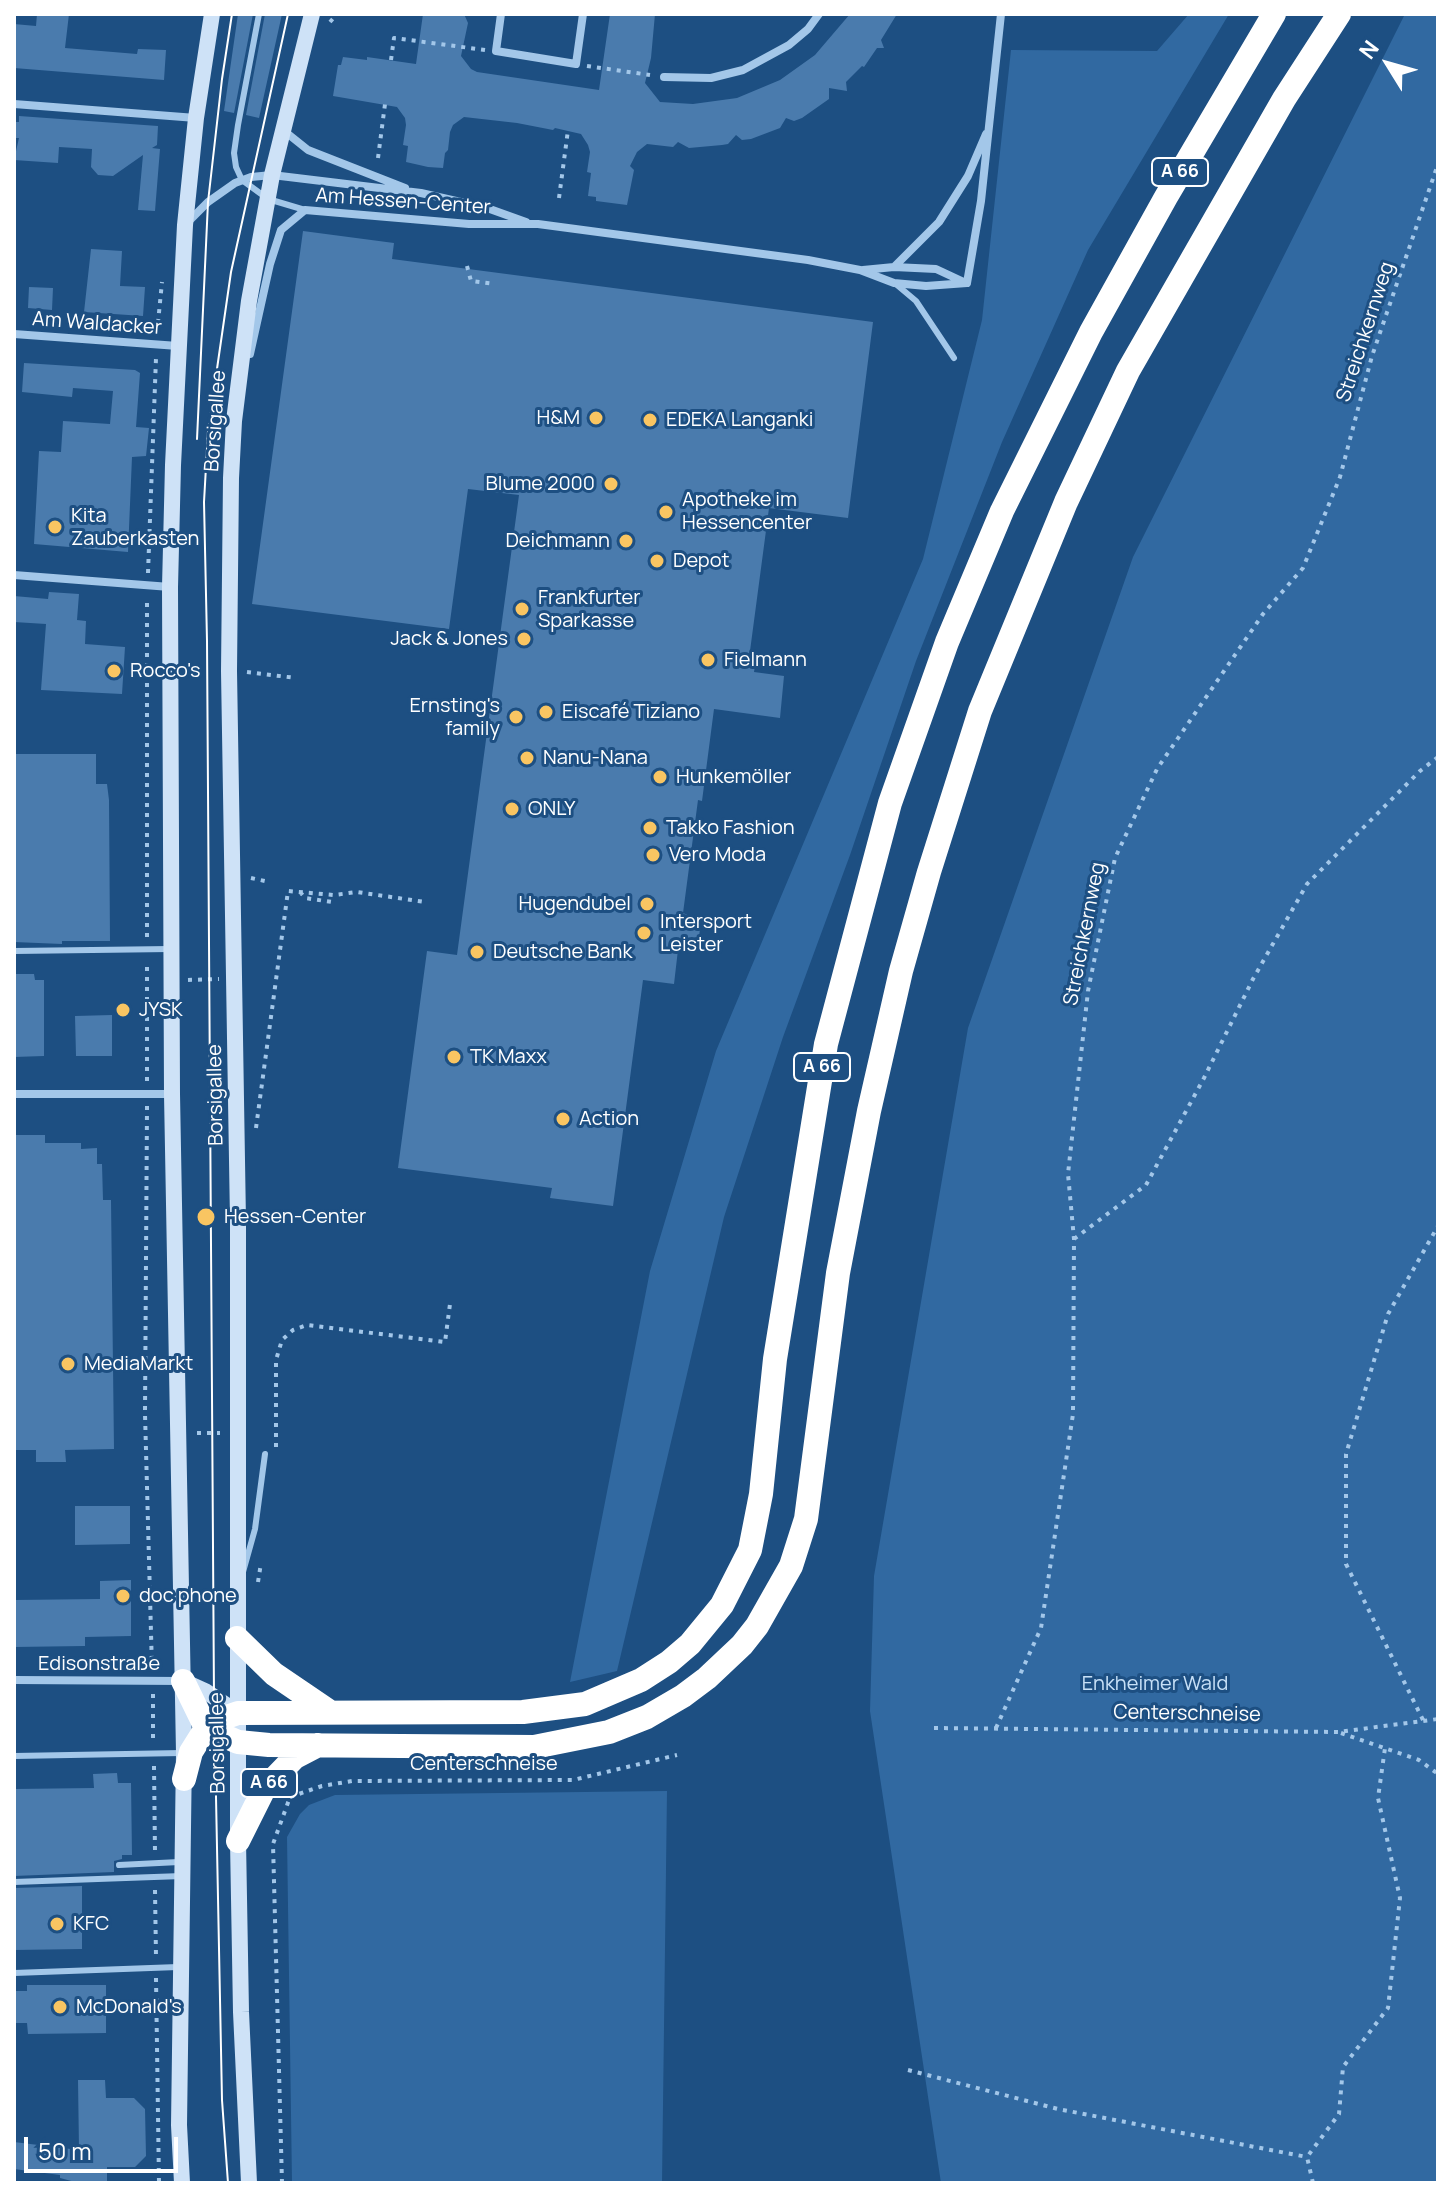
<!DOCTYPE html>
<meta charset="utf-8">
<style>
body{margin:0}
#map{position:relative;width:1452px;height:2197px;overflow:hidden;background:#1d4f82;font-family:Manrope,sans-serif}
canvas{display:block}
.frame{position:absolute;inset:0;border:16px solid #fff;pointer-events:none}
.north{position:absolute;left:1348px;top:24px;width:80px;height:80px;-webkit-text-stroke:6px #1d4f82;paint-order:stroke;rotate:307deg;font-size:22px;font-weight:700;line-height:32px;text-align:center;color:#fff}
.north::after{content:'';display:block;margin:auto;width:28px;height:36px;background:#fff;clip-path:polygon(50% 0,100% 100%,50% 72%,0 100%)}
.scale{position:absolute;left:24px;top:2137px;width:154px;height:36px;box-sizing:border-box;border:4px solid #fff;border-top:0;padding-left:10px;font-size:24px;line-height:28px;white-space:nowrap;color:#fff;-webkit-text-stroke:6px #1d4f82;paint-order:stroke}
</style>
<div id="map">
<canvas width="1452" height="2197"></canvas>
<div class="frame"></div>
<div class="north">N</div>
<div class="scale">50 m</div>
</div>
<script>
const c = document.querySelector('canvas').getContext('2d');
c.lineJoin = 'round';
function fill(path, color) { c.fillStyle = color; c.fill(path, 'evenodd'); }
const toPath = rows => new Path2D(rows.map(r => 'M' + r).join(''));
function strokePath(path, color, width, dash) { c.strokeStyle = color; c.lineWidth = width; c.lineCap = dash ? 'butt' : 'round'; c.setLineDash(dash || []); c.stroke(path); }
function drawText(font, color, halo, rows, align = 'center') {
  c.font = font + ' Manrope,sans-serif'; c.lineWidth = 6; c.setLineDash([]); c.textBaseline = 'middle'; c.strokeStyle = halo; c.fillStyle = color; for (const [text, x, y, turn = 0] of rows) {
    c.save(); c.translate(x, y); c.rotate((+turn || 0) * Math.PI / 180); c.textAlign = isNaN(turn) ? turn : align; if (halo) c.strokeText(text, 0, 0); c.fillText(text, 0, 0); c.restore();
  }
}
fill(toPath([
 [1189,14,1229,14,1088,250,1002,442,916,661,850,855,783,1037,724,1217,617,1671,570,1682,650,1271,716,1051,923,559,982,320,1011,50,1157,51],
 [1405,14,1438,14,1438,2183,941,2183,870,1711,874,1576,968,1028,1133,557],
 [667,1791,662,2183,292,2183,287,1837,300,1814,309,1805,335,1795]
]), '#3169a1');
fill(toPath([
 [37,14,69,14,65,48,137,54,138,49,166,50,164,80,14,68,14,24,36,26],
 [238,14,253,14,234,113,224,111],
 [265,14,282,14,259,118,246,115],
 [423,14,464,14,468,23,461,56,471,69,477,72,599,90,610,14,655,14,651,58,645,83,660,102,693,104,737,98,780,80,815,55,850,14,897,14,881,40,884,48,877,48,864,67,862,66,846,82,847,91,829,88,829,99,802,118,794,121,786,118,780,128,751,139,742,140,736,135,728,144,722,145,689,148,678,142,673,147,647,144,637,152,630,166,634,170,627,205,596,201,596,197,588,196,591,173,587,172,590,152,588,145,581,134,555,128,553,130,517,123,464,117,453,125,450,132,448,150,445,153,443,168,428,167,406,162,408,146,403,145,406,125,405,118,397,107,333,96,338,65,341,65,343,57,367,60,367,57,416,64],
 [19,116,158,126,157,145,152,148,160,149,155,211,138,210,143,155,113,176,98,175,91,167,92,149,59,147,58,163,14,160,19,138,14,138,15,122,19,122],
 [303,231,394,243,392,259,873,322,848,518,769,508,750,651,757,652,754,672,784,676,780,718,714,709,702,801,698,800,683,913,701,921,699,937,679,941,674,984,643,980,613,1206,550,1198,552,1188,398,1168,427,951,457,955,519,495,468,489,449,629,252,604],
 [91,249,122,251,120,286,145,287,143,316,84,312],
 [29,287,53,288,52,310,28,308],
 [24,363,135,370,140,373,136,427,149,428,146,456,132,457,128,552,34,544,39,451,61,452,63,421,110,424,113,391,73,388,72,397,22,392],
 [49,592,79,594,77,620,86,621,85,644,125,647,122,694,41,690,46,624,14,622,14,596,48,599],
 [14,754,96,754,96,784,107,784,109,800,110,941,62,941,62,944,14,942],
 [14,974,34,974,35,980,44,980,44,1056,14,1057],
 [112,1015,112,1056,76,1056,75,1016],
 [14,1135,45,1135,45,1143,81,1143,81,1149,97,1148,97,1164,102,1164,103,1200,111,1200,114,1449,65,1450,66,1462,36,1462,36,1450,14,1450],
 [75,1506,130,1506,130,1544,75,1545],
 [131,1580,131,1636,85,1637,85,1646,14,1647,14,1600,100,1599,100,1581],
 [117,1773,118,1783,131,1783,132,1855,122,1855,122,1859,114,1861,114,1872,14,1876,14,1789,94,1788,93,1774],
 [82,1886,82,1949,14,1950,14,1888],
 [27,1985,106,1985,106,2033,28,2034,27,2023,14,2023,14,1991,27,1991],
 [78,2080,105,2080,106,2098,134,2098,145,2109,146,2156,135,2167,107,2167,107,2183,79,2183,60,2178,60,2175,14,2169,14,2142,79,2150]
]), '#4a7bad');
strokePath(toPath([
 [330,22,337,14],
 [391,60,394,38,485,50],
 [587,66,650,75],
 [378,158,385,104],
 [559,198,568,130],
 [467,266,471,281,495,284],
 [157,333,162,282],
 [148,573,156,358],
 [247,672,296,678],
 [251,878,269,882],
 [300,892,305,898,332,902],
 [147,937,147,598],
 [188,980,219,979],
 [147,1081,147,962],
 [147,1106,145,1414,152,1669],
 [256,1128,288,891,334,895,357,892,425,902],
 [1074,1239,1146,1185,1204,1078,1253,979,1307,884,1420,771,1438,757],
 [197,1433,220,1433],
 [276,1447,276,1360,282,1340,293,1330,307,1325,445,1342,450,1304],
 [258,1582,261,1563],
 [153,1694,153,1741],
 [1423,1720,1346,1564,1346,1454,1388,1314,1438,1226],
 [934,1728,1338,1732,1438,1719],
 [996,1728,1041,1628,1073,1414,1074,1239,1068,1174,1088,991,1115,858,1157,769,1263,614,1303,568,1340,477,1372,356,1438,164],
 [1341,1733,1419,1760,1438,1774],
 [154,1766,155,1853],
 [290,1797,322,1786,352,1781,573,1780,677,1755],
 [155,1890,156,1957],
 [156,1978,159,2183],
 [908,2070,1058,2109,1307,2157],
 [282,2183,273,1844,290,1797],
 [1313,2183,1307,2157,1339,2114,1343,2067,1388,2008,1400,1898,1378,1798,1385,1748]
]), '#a3c7e9', 4, [4, 6]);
strokePath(toPath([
 [259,14,238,125,234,153,236,167,242,180,268,199,305,210],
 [897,285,916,301,954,358],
 [14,951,170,949],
 [243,1572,255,1529,265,1454],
 [14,1756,182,1753],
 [119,1865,179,1862],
 [14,1882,182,1876],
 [14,1973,178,1967]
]), '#a3c7e9', 6);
strokePath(toPath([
 [501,14,496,51,576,64,583,14],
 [664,77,711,78,743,70,789,45,808,29,819,14],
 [14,104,196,118],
 [283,130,308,150,405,188],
 [188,222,208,202,235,183,251,177,272,175,421,193,487,208,526,222],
 [894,267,936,269,966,283],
 [863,270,894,267,939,222,968,176,986,134],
 [967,283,981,201,1001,14],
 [14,334,178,346],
 [250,354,270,264,281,230,305,210,469,224,538,224,808,260,860,270,894,283,926,286,967,283],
 [14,575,170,587],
 [14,1094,172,1094],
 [14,1680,182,1681]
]), '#a3c7e9', 8);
strokePath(toPath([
 [183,1681,205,1691,238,1713],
 [182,2183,179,2125,184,1753,172,1094,170,587,173,465,185,225,196,118,212,14],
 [249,2183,241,2012,238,1841,238,1221,229,671,231,478,234,421,249,301,272,175,312,14]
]), '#cee2f7', 16);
strokePath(toPath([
 [237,1638,274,1674,327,1710],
 [183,1681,206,1728,238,1742,269,1745,534,1747,609,1732,647,1717,683,1696,707,1678,742,1645,757,1626,791,1566,806,1519,838,1273,869,1111,901,971,929,872,980,711,1066,502,1128,371,1284,99,1339,14],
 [184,1779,191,1752,206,1728,215,1721,238,1713,523,1712,585,1704,641,1680,669,1662,690,1644,722,1605,750,1550,761,1494,775,1359,826,1044,890,803,947,642,1002,511,1091,332,1166,197,1274,14],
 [238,1841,264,1789,295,1757,318,1745]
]), '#fff', 24);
strokePath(toPath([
 [197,439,208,202,222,79,232,14],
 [228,2183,222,2100,214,1696,207,641,204,502,208,431,231,272,288,14]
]), '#fff', 2);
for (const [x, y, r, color] of [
 [596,418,8,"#f9c562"],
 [650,420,8,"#f9c562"],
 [611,484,8,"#f9c562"],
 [666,512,8,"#f9c562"],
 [55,527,8,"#f9c562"],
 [626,541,8,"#f9c562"],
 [657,561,8,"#f9c562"],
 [522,609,8,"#f9c562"],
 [524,639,8,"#f9c562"],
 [708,660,8,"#f9c562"],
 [114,671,8,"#f9c562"],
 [546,712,8,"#f9c562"],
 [516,717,8,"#f9c562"],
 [527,758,8,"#f9c562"],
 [660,777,8,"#f9c562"],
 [512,809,8,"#f9c562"],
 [650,828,8,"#f9c562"],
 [653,855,8,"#f9c562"],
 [647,904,8,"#f9c562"],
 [644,933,8,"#f9c562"],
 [477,952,8,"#f9c562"],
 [123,1010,8,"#f9c562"],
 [454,1057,8,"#f9c562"],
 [563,1119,8,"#f9c562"],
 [206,1217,10,"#f9c562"],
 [68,1364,8,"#f9c562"],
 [123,1596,8,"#f9c562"],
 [57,1924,8,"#f9c562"],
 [60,2007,8,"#f9c562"]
]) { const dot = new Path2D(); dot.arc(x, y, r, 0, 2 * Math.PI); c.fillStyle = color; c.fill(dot); strokePath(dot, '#1d4f82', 3); }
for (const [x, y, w] of [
 [1180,172,56],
 [822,1067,56],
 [269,1783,56]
]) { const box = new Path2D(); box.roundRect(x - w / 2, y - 14, w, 28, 6); c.fillStyle = '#1d4f82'; c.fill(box); strokePath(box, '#fff', 2); }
drawText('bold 18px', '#fff', null, [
 ["A 66",1180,172],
 ["A 66",822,1067],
 ["A 66",269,1783]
]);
drawText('20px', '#fff', '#1d4f82', [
 ["Am Hessen-Center",403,202,4],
 ["Am Waldacker",97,324,4],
 ["Streichkernweg",1366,332,-72],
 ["Borsigallee",216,421,-86],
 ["Streichkernweg",1085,934,-79],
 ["Borsigallee",216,1095,-91],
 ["Edisonstraße",99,1664],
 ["Centerschneise",1187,1714,1],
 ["Borsigallee",218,1743,-91],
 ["Centerschneise",484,1764]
]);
drawText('20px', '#fff', '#1d4f82', [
 ["H&M",580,418,"right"],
 ["EDEKA Langanki",666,420],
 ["Blume 2000",595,484,"right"],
 ["Apotheke im",682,500],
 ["Hessencenter",682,523],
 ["Kita",71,516],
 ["Zauberkasten",71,539],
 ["Deichmann",610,541,"right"],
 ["Depot",673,561],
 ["Frankfurter",538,598],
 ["Sparkasse",538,621],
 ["Jack & Jones",508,639,"right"],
 ["Fielmann",724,660],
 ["Rocco's",130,671],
 ["Ernsting's",500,706,"right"],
 ["family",500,729,"right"],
 ["Eiscafé Tiziano",562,712],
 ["Nanu-Nana",543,758],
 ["Hunkemöller",676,777],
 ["ONLY",528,809],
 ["Takko Fashion",666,828],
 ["Vero Moda",669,855],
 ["Hugendubel",631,904,"right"],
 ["Intersport",660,922],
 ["Leister",660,945],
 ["Deutsche Bank",493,952],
 ["JYSK",139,1010],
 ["TK Maxx",470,1057],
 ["Action",579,1119],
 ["Hessen-Center",224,1217],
 ["MediaMarkt",84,1364],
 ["doc phone",139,1596],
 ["KFC",73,1924],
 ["McDonald's",76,2007]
], 'left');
drawText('20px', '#c7e0f7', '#1d4f82', [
 ["Enkheimer Wald",1155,1684]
]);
</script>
